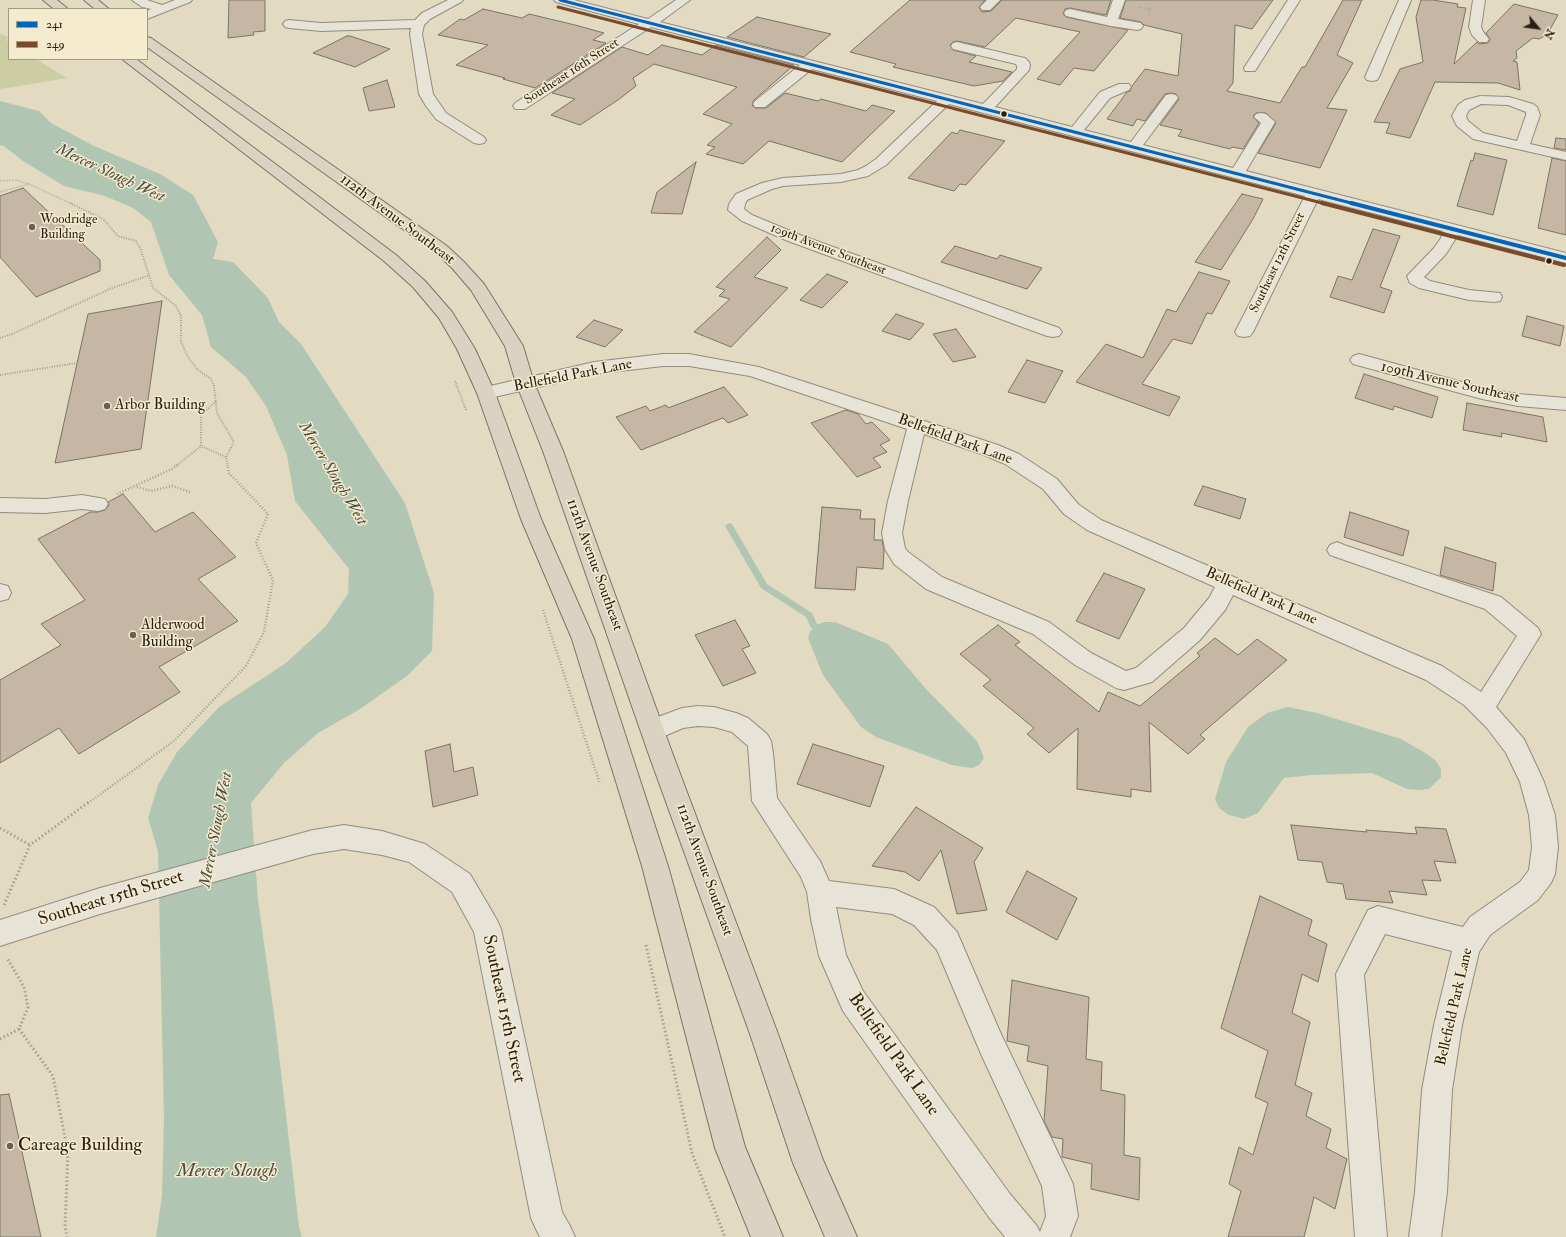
<!DOCTYPE html>
<style>
body{margin:0}
#map{position:relative;width:1566px;height:1237px;overflow:hidden;background:#e2dac1;font-family:"IM FELL Double Pica",serif}
canvas{display:block}
.legend{position:absolute;left:8px;top:8px;width:140px;height:52px;box-sizing:border-box;background:#f5ebce;border:1px solid #a39985;margin:0;padding:5px 7px;list-style:none;font-size:12px;color:#291f17}
.legend li{display:flex;align-items:center;gap:8px;height:20px}
.legend b{width:20px;border:1px solid #a39985}
.north{position:absolute;left:1518px;top:8px;width:40px;height:40px;-webkit-text-stroke:3px #f5ebce;paint-order:stroke;rotate:119deg;font-size:11px;font-weight:700;line-height:16px;text-align:center;color:#291f17}
.north::after{content:'';display:block;margin:auto;width:14px;height:18px;background:#291f17;clip-path:polygon(50% 0,100% 100%,50% 72%,0 100%)}
</style>
<div id="map">
<canvas width="1566" height="1237"></canvas>
<ul class="legend">
<li><b style="height:5px;background:#0065bd"></b>241</li>
<li><b style="height:5px;background:#7a4b2a"></b>249</li>
</ul>
<div class="north">N</div>
</div>
<script>
const c = document.querySelector('canvas').getContext('2d');
c.lineJoin = 'round';
function fill(path, color) { c.fillStyle = color; c.fill(path, 'evenodd'); }
const toPath = rows => new Path2D(rows.map(r => 'M' + r).join(''));
function strokePath(path, color, width, dash) { c.strokeStyle = color; c.lineWidth = width; c.lineCap = dash ? 'butt' : 'round'; c.setLineDash(dash || []); c.stroke(path); }
function drawText(font, color, halo, rows, align = 'center') {
  c.font = font + ' "IM FELL Double Pica",serif'; c.lineWidth = 3; c.setLineDash([]); c.textBaseline = 'middle'; c.strokeStyle = halo; c.fillStyle = color; for (const [text, x, y, turn = 0] of rows) {
    c.save(); c.translate(x, y); c.rotate((+turn || 0) * Math.PI / 180); c.textAlign = isNaN(turn) ? turn : align; if (halo) c.strokeText(text, 0, 0); c.fillText(text, 0, 0); c.restore();
  }
}
fill(toPath([
 [0,34,9,37,6,40,9,42,9,59,36,59,67,78,0,89]
]), '#cdcda3');
fill(toPath([
 [0,101,39,111,51,123,94,146,160,174,193,195,218,242,213,259,233,262,268,298,279,322,301,344,405,503,434,593,432,651,407,676,360,709,318,733,284,763,251,803,258,900,276,1029,299,1227,302,1237,156,1237,162,1196,164,1118,158,851,148,818,158,785,177,752,219,707,286,663,325,627,348,594,349,569,295,501,287,455,266,406,246,377,211,347,202,315,169,275,151,222,133,208,105,196,64,186,23,161,4,146,0,145],
 [824,622,835,622,888,644,926,689,977,741,984,758,979,765,972,768,952,765,876,737,861,727,823,675,808,638,810,632,814,626],
 [1288,707,1317,713,1401,739,1427,754,1436,761,1441,769,1441,777,1429,789,1419,790,1407,789,1372,773,1311,775,1284,778,1258,813,1244,819,1229,815,1219,808,1215,799,1226,762,1248,727,1267,713]
]), '#b0c6b2');
fill(toPath([
 [729,523,732,524,767,584,812,613,818,626,817,628,811,628,806,617,761,588,725,526,729,523]
]), '#b0c6b2');
const building = toPath([
 [229,0,265,0,265,31,253,32,254,35,228,38,229,0],
 [910,0,985,0,979,7,982,12,991,11,1002,0,1111,0,1106,15,1070,8,1065,9,1063,14,1066,17,1128,30,1094,71,1074,68,1060,85,1037,79,1080,32,1016,18,985,47,957,41,953,42,950,45,953,50,976,56,969,62,1012,72,1003,81,974,86,893,67,896,64,850,52,910,0],
 [1126,0,1273,0,1252,29,1235,25,1233,83,1227,91,1280,103,1302,67,1305,67,1343,0,1362,0,1337,55,1353,63,1327,108,1347,110,1320,168,1258,153,1276,123,1266,113,1256,113,1253,116,1259,123,1243,149,1232,147,1230,149,1178,136,1182,130,1160,125,1179,99,1176,94,1171,93,1165,94,1145,121,1137,119,1133,126,1107,119,1127,92,1130,91,1132,86,1145,69,1178,76,1182,34,1144,25,1141,22,1120,18,1126,0],
 [1421,0,1433,0,1458,4,1457,7,1466,8,1454,64,1477,42,1479,44,1488,43,1490,39,1486,33,1514,4,1558,15,1547,35,1539,39,1533,38,1516,51,1517,58,1513,61,1517,62,1520,90,1498,83,1435,82,1410,138,1386,133,1390,123,1374,122,1400,69,1423,62,1416,17,1421,0],
 [483,9,522,18,529,14,575,25,604,33,593,40,606,43,535,88,503,79,505,78,456,65,488,45,438,35,460,19,464,20,483,9],
 [757,17,831,34,804,57,727,37,757,17],
 [347,36,350,36,390,49,355,67,313,53,347,36],
 [662,45,702,55,716,45,794,65,754,100,752,105,755,108,766,108,785,93,818,101,821,99,866,111,872,105,895,111,842,162,769,141,743,164,706,154,715,147,707,145,732,124,703,114,737,87,654,64,633,78,636,86,618,100,580,125,551,115,575,99,552,93,622,47,648,55,662,45],
 [387,80,395,107,369,111,363,88,387,80],
 [960,130,1005,141,966,185,960,184,954,191,908,178,952,132,957,134,960,130],
 [1556,138,1566,139,1566,150,1554,148,1556,138],
 [1475,153,1507,160,1493,215,1457,206,1471,160,1473,161,1475,153],
 [1552,158,1566,161,1566,235,1538,228,1552,158],
 [696,162,682,214,651,213,657,192,696,162],
 [23,188,100,260,100,271,36,297,0,257,0,196,23,188],
 [1242,194,1263,199,1253,219,1221,270,1195,262,1242,194],
 [1373,229,1400,236,1380,287,1392,291,1384,313,1330,297,1338,276,1352,280,1373,229],
 [767,237,781,250,754,277,788,288,731,347,694,332,730,299,719,296,725,290,716,287,767,237],
 [955,246,997,259,1000,255,1042,268,1027,289,941,262,955,246],
 [1199,272,1230,281,1212,314,1207,313,1192,344,1173,339,1142,384,1180,397,1169,416,1076,382,1106,344,1143,358,1167,309,1176,312,1199,272],
 [827,274,848,282,822,308,800,300,827,274],
 [162,301,141,449,55,463,88,314,162,301],
 [896,314,924,324,910,340,882,331,896,314],
 [1527,316,1564,326,1560,346,1522,336,1527,316],
 [594,320,623,330,605,347,576,337,594,320],
 [956,329,976,357,953,362,933,334,956,329],
 [1027,360,1063,371,1045,403,1008,392,1027,360],
 [1364,374,1438,397,1432,418,1394,406,1393,410,1355,398,1364,374],
 [724,387,748,415,728,423,723,418,641,450,616,417,646,406,650,411,666,405,668,408,724,387],
 [1467,403,1543,417,1547,442,1501,433,1502,437,1463,430,1467,403],
 [846,410,858,414,866,424,872,422,890,440,880,445,887,452,873,458,881,467,857,477,811,423,846,410],
 [1203,486,1246,499,1240,519,1194,505,1203,486],
 [123,494,155,532,193,512,236,557,198,579,238,621,159,667,180,692,79,754,59,728,0,763,0,680,61,645,41,624,85,600,38,539,90,512,98,512,105,510,109,505,108,502,123,494],
 [822,507,861,510,860,519,875,519,874,540,882,540,884,550,883,569,857,567,855,590,815,588,822,507],
 [1350,512,1409,531,1403,556,1344,537,1350,512],
 [1445,547,1496,563,1493,591,1440,575,1445,547],
 [1104,573,1145,589,1119,639,1076,621,1104,573],
 [735,620,750,646,742,649,756,673,723,686,695,635,735,620],
 [998,625,1020,642,1015,645,1099,712,1108,692,1140,706,1200,656,1197,653,1215,638,1238,655,1257,639,1287,660,1200,735,1205,739,1188,754,1149,722,1151,792,1131,789,1131,797,1077,789,1078,728,1049,753,1027,734,1034,728,983,686,991,680,960,654,998,625],
 [450,744,454,772,473,767,478,795,433,807,425,751,450,744],
 [813,744,884,766,870,807,797,784,813,744],
 [916,807,983,848,974,862,987,910,957,914,941,850,919,881,905,872,872,866,916,807],
 [1291,825,1367,832,1366,830,1417,834,1415,827,1446,829,1456,863,1434,861,1441,881,1422,880,1427,895,1389,891,1393,903,1346,899,1343,884,1327,882,1322,862,1298,860,1291,825],
 [1027,871,1077,898,1057,940,1006,912,1027,871],
 [1260,896,1312,920,1308,935,1327,944,1318,982,1302,974,1292,1013,1310,1022,1295,1085,1312,1093,1306,1116,1331,1129,1326,1148,1347,1159,1335,1209,1314,1197,1304,1237,1228,1237,1241,1191,1229,1184,1239,1147,1253,1155,1268,1103,1255,1097,1268,1051,1221,1028,1260,896],
 [1012,980,1089,997,1086,1059,1102,1062,1101,1090,1125,1095,1124,1155,1140,1158,1139,1200,1091,1189,1092,1164,1062,1157,1063,1139,1052,1137,1044,1121,1048,1066,1027,1061,1029,1046,1007,1041,1012,980],
 [9,1094,41,1237,0,1237,0,1095,9,1094]
]);
fill(building, '#c5b7a3');
strokePath(building, '#797467', 1);
const minor = toPath([
 [132,0,147,0,162,5,175,0,192,0,190,2,147,19,147,11,151,9,142,7,132,0],
 [448,0,463,0,461,2,430,19,424,25,422,34,433,94,446,113,484,137,486,140,484,143,479,144,474,143,436,119,426,106,419,94,410,34,411,28,321,31,289,28,285,27,283,24,285,21,289,20,321,23,415,20,422,13,448,0],
 [554,0,574,0,648,19,676,0,690,0,660,22,983,104,1017,69,1017,66,1016,64,953,49,951,46,953,43,957,42,1020,57,1025,58,1029,62,1030,65,1029,70,995,107,1072,127,1100,92,1119,84,1129,84,1131,87,1129,90,1110,98,1084,130,1131,142,1166,95,1171,94,1176,95,1178,98,1143,145,1233,168,1261,123,1254,117,1256,114,1261,113,1266,114,1275,122,1246,171,1566,253,1566,263,1458,235,1446,254,1424,277,1430,281,1469,290,1500,293,1502,297,1500,301,1494,302,1469,300,1419,288,1410,283,1407,276,1434,248,1441,238,1443,231,1318,199,1253,332,1250,336,1244,337,1238,336,1235,332,1305,196,949,104,886,165,868,176,841,182,783,186,772,189,747,200,745,204,744,209,752,215,800,235,1059,328,1062,332,1059,336,1053,337,1047,336,788,241,742,221,728,210,729,204,736,194,762,183,783,178,841,174,858,170,866,166,876,159,937,101,812,69,765,107,755,107,753,104,755,101,800,65,651,27,525,109,515,109,513,106,515,103,639,24,556,2,554,0],
 [987,0,1000,0,990,10,982,10,980,7,987,0],
 [1113,0,1125,0,1118,19,1141,23,1143,26,1141,29,1137,30,1111,26,1066,16,1064,13,1066,10,1070,9,1107,17,1113,0],
 [1288,0,1300,0,1255,71,1245,71,1244,68,1288,0],
 [1399,0,1411,0,1379,77,1377,80,1372,81,1367,80,1365,77,1399,0],
 [1473,0,1485,0,1481,27,1484,33,1489,39,1487,42,1479,42,1472,35,1469,27,1473,0],
 [1480,96,1509,97,1533,104,1537,107,1540,115,1530,144,1566,152,1566,160,1473,139,1457,126,1452,116,1458,105,1465,100,1480,96],
 [1481,104,1508,105,1526,112,1526,115,1517,141,1483,133,1468,121,1466,116,1469,110,1481,104],
 [663,354,689,354,759,367,998,445,1019,454,1057,479,1078,504,1101,520,1442,666,1481,692,1517,636,1485,609,1330,555,1327,550,1330,545,1337,542,1344,545,1501,597,1538,628,1541,634,1496,707,1524,739,1544,782,1555,815,1558,847,1555,874,1551,883,1538,900,1490,935,1479,952,1462,1025,1452,1090,1447,1192,1441,1237,1409,1237,1415,1192,1422,1090,1434,1025,1452,951,1385,934,1364,975,1387,1237,1355,1237,1336,974,1368,910,1378,906,1463,927,1470,917,1520,882,1529,870,1532,847,1529,815,1520,782,1506,753,1487,728,1464,705,1426,680,1233,595,1225,610,1200,640,1152,682,1124,690,1116,688,1075,665,1033,634,926,589,894,564,885,549,882,533,888,501,907,429,750,376,689,366,663,366,594,374,486,399,480,397,477,393,480,389,486,387,594,362,663,354],
 [924,434,984,455,1005,464,1043,489,1064,514,1087,530,1215,587,1209,598,1184,628,1136,668,1126,671,1091,653,1049,622,942,577,908,552,905,548,902,533,908,501,924,434],
 [1359,354,1488,389,1518,394,1566,398,1566,410,1518,406,1482,399,1353,364,1350,360,1353,356,1359,354],
 [82,495,105,499,108,504,105,509,98,511,82,509,45,513,0,512,0,498,45,499,82,495],
 [0,584,8,586,11,593,8,599,0,601,0,584],
 [698,706,714,707,736,713,748,718,767,734,771,741,773,753,777,798,820,861,829,881,894,889,903,893,934,907,957,932,1001,1034,1073,1184,1078,1216,1070,1237,1005,1237,988,1216,843,1011,819,956,811,919,807,892,801,877,752,801,748,746,732,732,714,727,698,726,683,728,653,741,645,738,641,731,645,724,658,717,682,708,698,706],
 [836,907,892,914,914,925,937,950,981,1054,1042,1186,1046,1216,1040,1232,1037,1226,1010,1194,863,991,846,955,836,907],
 [344,825,382,831,425,844,470,874,497,920,501,929,562,1212,570,1226,575,1237,540,1237,536,1229,531,1218,474,932,452,892,409,862,382,855,344,849,313,854,100,914,0,946,0,920,100,888,313,830,344,825]
]);
const major = toPath([
 [43,0,57,0,68,9,54,9,43,0],
 [84,0,98,0,109,9,95,9,84,0],
 [147,37,151,38,447,246,464,262,484,284,523,346,534,383,563,451,673,755,778,1034,823,1160,857,1237,825,1237,793,1163,750,1034,649,755,543,451,516,383,505,346,471,290,452,268,435,252,147,47,147,37],
 [122,59,136,59,396,255,425,281,452,312,475,349,495,393,541,519,594,639,668,866,745,1147,783,1237,751,1237,715,1148,642,866,572,639,521,519,477,393,457,349,439,318,413,287,384,261,122,59]
]);
strokePath(minor, '#938c7e', 2);
strokePath(major, '#797467', 2);
strokePath(toPath([
 [1138,7,1150,9,1149,13],
 [0,181,16,180,29,184],
 [0,192,29,184,72,204]
]), '#a4a096', 1.5, [0.5, 1]);
strokePath(toPath([
 [70,203,103,219,118,236,136,241,141,250,153,288,176,306,181,316,181,342,188,357,198,370,211,379,214,386,217,413,234,442,226,457,228,466],
 [0,338,12,334,112,288,150,275],
 [0,375,77,363],
 [455,381,466,410],
 [216,401,201,415,201,446,226,457],
 [176,466,201,446]
]), '#a4a096', 2, [1, 1.5]);
strokePath(toPath([
 [137,487,151,491,172,486,190,492],
 [117,494,172,469,177,465],
 [543,610,600,784],
 [88,803,174,741,246,666,264,632,273,580,256,543,268,514,229,473,227,465]
]), '#a4a096', 2.5, [1, 2]);
strokePath(toPath([
 [0,828,30,845],
 [4,905,30,845,89,802],
 [646,945,692,1153,725,1237],
 [19,1029,53,1076,68,1153,65,1226,67,1237],
 [0,1039,19,1029,28,1007,24,987,7,958]
]), '#a4a096', 3, [1.5, 2.5]);
fill(minor, '#e7e3d7');
fill(major, '#dbd3c2');
strokePath(toPath([
 [560,0,1355,204]
]), '#0065bd', 3);
strokePath(toPath([
 [1351,203,1566,258]
]), '#0065bd', 4);
strokePath(toPath([
 [558,7,1326,204]
]), '#7a4b2a', 3);
strokePath(toPath([
 [1322,203,1564,265]
]), '#7a4b2a', 4);
for (const [x, y, r, color] of [
 [1004,114,3.5,"#291f17"],
 [32,227,4,"#6a6052"],
 [1549,261,3.5,"#291f17"],
 [107,406,4,"#6a6052"],
 [133,635,4,"#6a6052"],
 [10,1146,4,"#6a6052"]
]) { const dot = new Path2D(); dot.arc(x, y, r, 0, 2 * Math.PI); c.fillStyle = color; c.fill(dot); strokePath(dot, '#f5ebce', 1.5); }
drawText('13px', '#291f17', '#f5ebce', [
 ["Southeast 16th Street",572,72,-33],
 ["109th Avenue Southeast",828,250,21],
 ["Southeast 12th Street",1278,263,-64]
]);
drawText('13px', '#291f17', '#f5ebce', [
 ["Woodridge",40,220],
 ["Building",40,235]
], 'left');
drawText('15px', '#291f17', '#f5ebce', [
 ["112th Avenue Southeast",397,220,37],
 ["Bellefield Park Lane",573,376,-11],
 ["109th Avenue Southeast",1450,383,13],
 ["Bellefield Park Lane",955,440,20],
 ["112th Avenue Southeast",594,565,70],
 ["Bellefield Park Lane",1261,597,24],
 ["112th Avenue Southeast",704,870,70],
 ["Bellefield Park Lane",1455,1007,-77]
]);
drawText('15px', '#291f17', '#f5ebce', [
 ["Arbor Building",115,406],
 ["Alderwood",141,626],
 ["Building",141,643]
], 'left');
drawText('italic 16px', '#4b4e44', '#f5ebce', [
 ["Mercer Slough West",110,174,25],
 ["Mercer Slough West",332,474,59],
 ["Mercer Slough West",217,830,-79]
]);
drawText('18px', '#291f17', '#f5ebce', [
 ["Southeast 15th Street",111,899,-17],
 ["Southeast 15th Street",503,1009,78],
 ["Bellefield Park Lane",893,1055,55]
]);
drawText('18px', '#291f17', '#f5ebce', [
 ["Careage Building",18,1146]
], 'left');
drawText('italic 19px', '#4b4e44', '#f5ebce', [
 ["Mercer Slough",227,1172]
]);
</script>
